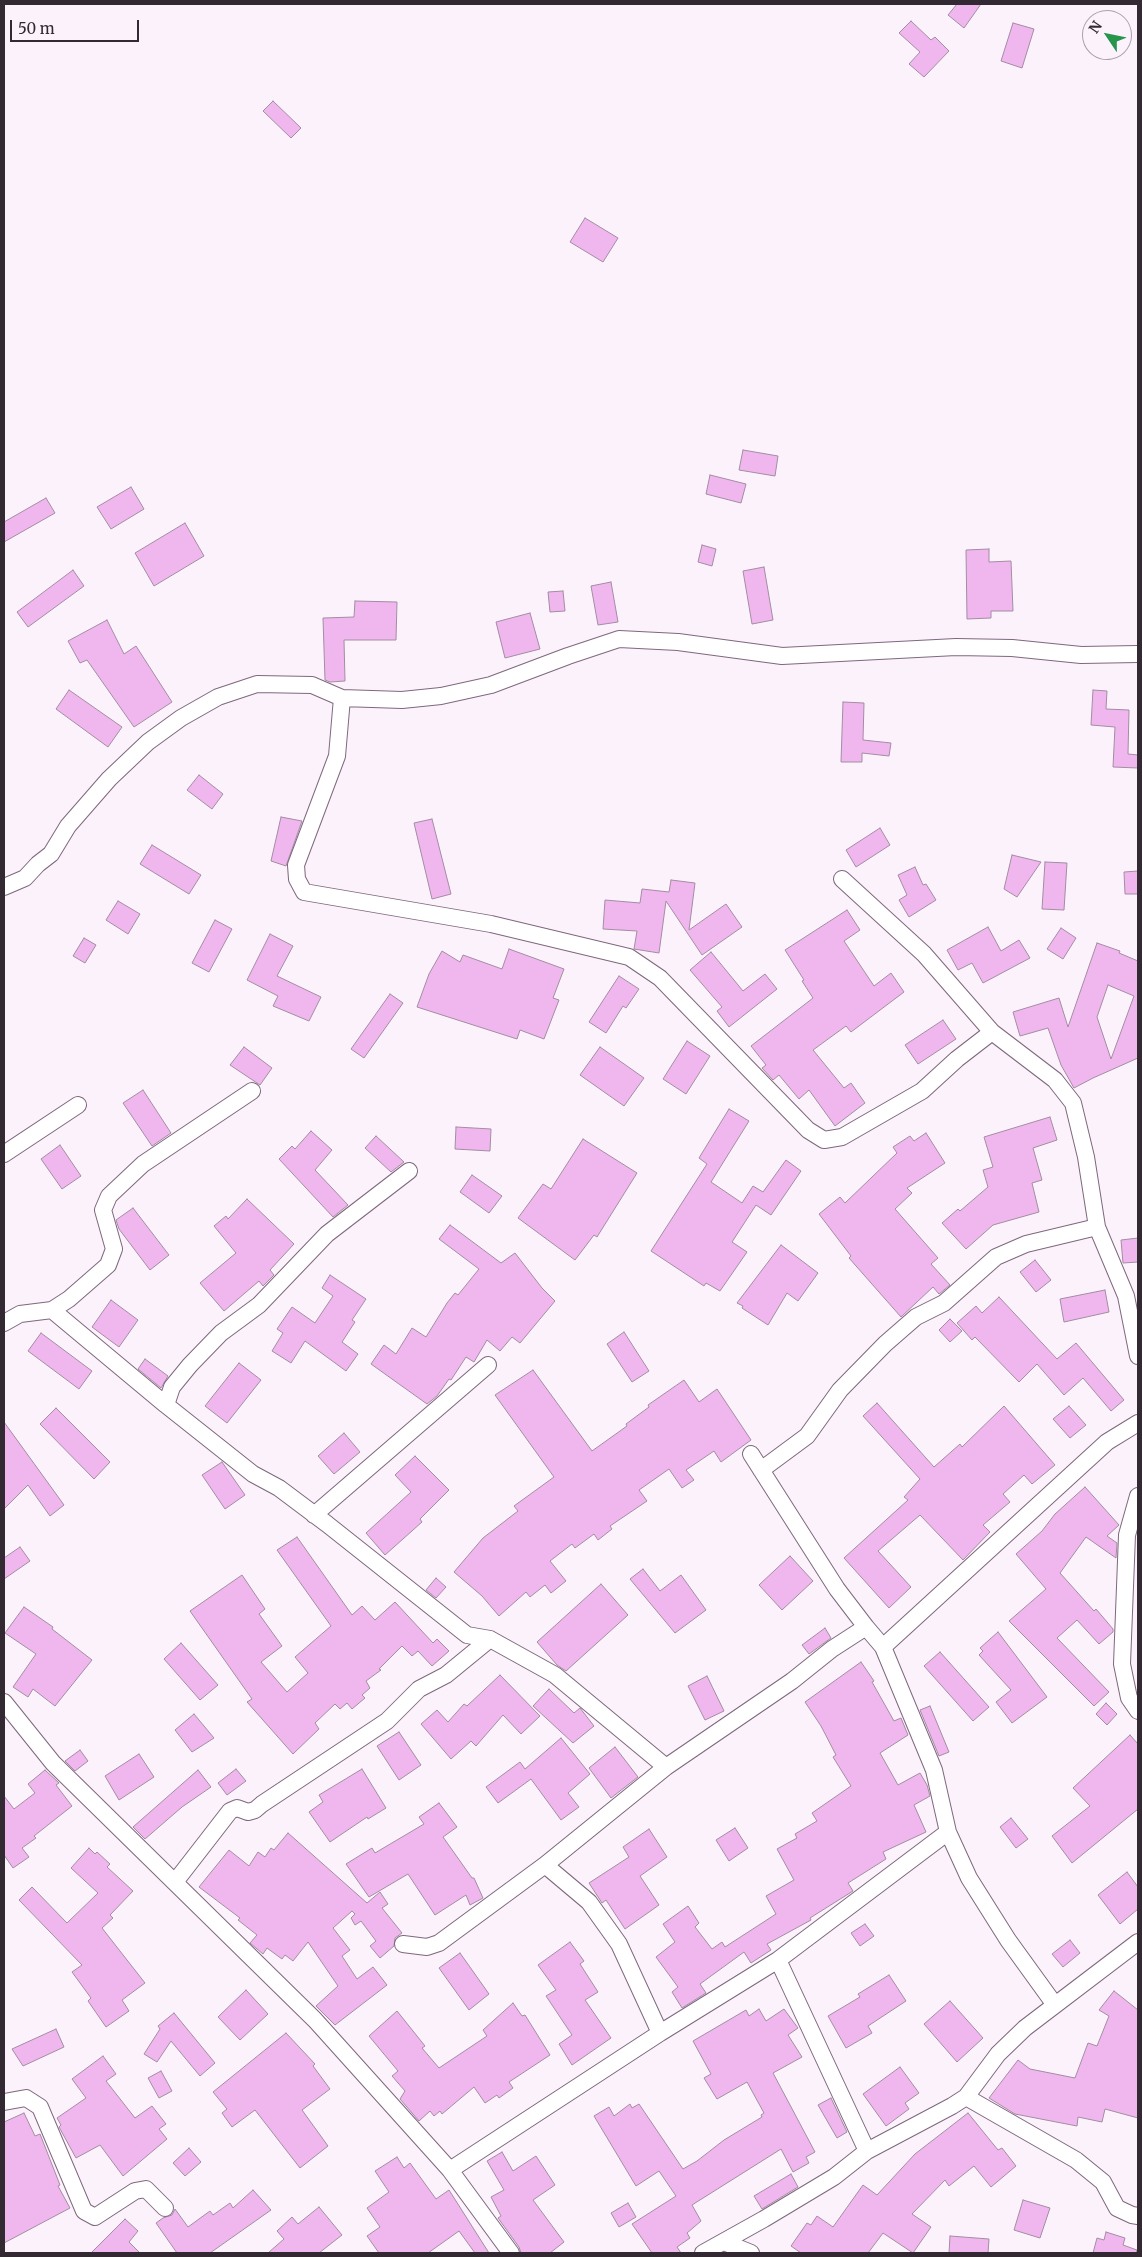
<!DOCTYPE html>
<style>
body{margin:0}
#map{position:relative;width:1142px;height:2257px;overflow:hidden;background:#fcf2fc;font-family:Merriweather,serif}
canvas{display:block}
.frame{position:absolute;inset:0;border:5px solid #322932;pointer-events:none}
.north{position:absolute;left:1082px;top:10px;width:50px;height:50px;box-sizing:border-box;background:#fcf2fc;border:1px solid #aba2ab;border-radius:50%;rotate:304deg;font-size:14px;font-weight:700;line-height:20px;text-align:center;color:#322932}
.north::after{content:'';display:block;margin:auto;width:18px;height:22px;background:#28954d;clip-path:polygon(50% 0,100% 100%,50% 72%,0 100%)}
.scale{position:absolute;left:10px;top:20px;width:129px;height:22px;box-sizing:border-box;border:2px solid #322932;border-top:0;padding-left:6px;font-size:15px;line-height:18px;white-space:nowrap;color:#322932;-webkit-text-stroke:4px #fcf2fc;paint-order:stroke}
</style>
<div id="map">
<canvas width="1142" height="2257"></canvas>
<div class="frame"></div>
<div class="north">N</div>
<div class="scale">50 m</div>
</div>
<script>
const c = document.querySelector('canvas').getContext('2d');
c.lineJoin = 'round';
function fill(path, color) { c.fillStyle = color; c.fill(path, 'evenodd'); }
const toPath = rows => new Path2D(rows.map(r => 'M' + r).join(''));
function strokePath(path, color, width, dash) { c.strokeStyle = color; c.lineWidth = width; c.lineCap = dash ? 'butt' : 'round'; c.setLineDash(dash || []); c.stroke(path); }
const building = toPath([
 [957,4,981,4,964,28,948,15,957,4],
 [911,21,931,40,935,37,949,51,924,77,909,64,920,52,899,33,911,21],
 [1013,23,1034,29,1022,68,1001,61,1013,23],
 [273,101,301,128,291,138,263,111,273,101],
 [585,218,618,238,603,262,570,242,585,218],
 [743,450,778,456,775,476,739,470,743,450],
 [710,475,746,484,741,503,706,494,710,475],
 [131,487,144,509,111,529,97,507,131,487],
 [46,498,55,513,4,542,4,522,46,498],
 [185,523,204,556,154,586,135,553,185,523],
 [702,545,716,549,712,566,698,562,702,545],
 [989,549,989,562,1011,561,1013,611,991,611,991,618,967,619,966,550,989,549],
 [764,567,773,620,752,624,743,571,764,567],
 [73,570,84,586,28,627,17,612,73,570],
 [611,582,618,622,598,625,591,586,611,582],
 [563,591,565,611,550,612,548,592,563,591],
 [355,601,397,602,396,640,344,640,345,681,330,682,325,680,323,618,354,617,355,601],
 [530,613,540,649,505,658,496,622,530,613],
 [107,620,124,654,136,646,172,702,134,727,87,660,80,663,68,641,107,620],
 [69,690,122,727,108,747,56,709,69,690],
 [1093,690,1107,691,1106,709,1129,710,1128,754,1138,755,1138,768,1113,767,1115,727,1091,725,1093,690],
 [843,702,864,703,863,740,891,743,889,756,862,753,862,762,841,762,843,702],
 [199,775,223,794,212,809,187,790,199,775],
 [281,817,302,821,286,866,271,861,281,817],
 [432,819,451,894,432,899,414,823,432,819],
 [880,828,890,845,856,867,846,850,880,828],
 [152,845,201,875,189,894,140,864,152,845],
 [1012,855,1041,862,1017,897,1004,889,1012,855],
 [1045,862,1067,863,1064,910,1042,909,1045,862],
 [915,867,923,885,926,884,936,900,909,917,899,900,907,895,898,875,915,867],
 [1138,871,1138,894,1125,894,1124,872,1138,871],
 [671,880,695,883,689,930,726,904,742,927,702,955,666,901,659,953,634,949,637,931,603,929,605,900,640,903,642,889,669,892,671,880],
 [118,901,140,914,128,934,106,920,118,901],
 [847,910,860,930,844,941,874,986,891,973,904,992,851,1032,846,1026,813,1050,844,1088,851,1083,865,1103,835,1126,809,1090,799,1099,779,1075,773,1080,762,1068,766,1065,751,1046,813,998,802,981,804,980,785,950,847,910],
 [215,920,232,929,209,972,192,963,215,920],
 [988,927,1001,951,1019,940,1030,958,983,983,972,963,958,970,947,950,988,927],
 [1061,928,1076,938,1063,959,1047,949,1061,928],
 [270,934,293,946,277,976,321,997,309,1021,273,1006,278,996,247,980,270,934],
 [84,938,96,945,85,963,73,956,84,938],
 [1097,943,1120,951,1119,953,1138,961,1138,1058,1093,1078,1074,1088,1061,1065,1048,1028,1020,1036,1013,1012,1059,998,1068,1027,1097,943],
 [1108,985,1134,996,1111,1059,1097,1017,1108,985],
 [509,949,564,969,553,998,559,1000,544,1039,520,1030,517,1039,417,1007,429,974,442,951,460,962,463,955,502,969,509,949],
 [711,952,743,991,765,974,777,989,729,1027,717,1011,722,1007,690,970,711,952],
 [619,976,639,989,626,1008,623,1006,606,1033,589,1022,619,976],
 [390,994,403,1003,364,1058,351,1049,390,994],
 [943,1020,956,1039,918,1064,905,1045,943,1020],
 [687,1041,710,1056,686,1094,663,1079,687,1041],
 [244,1047,272,1068,260,1085,230,1065,244,1047],
 [600,1047,644,1078,624,1106,580,1075,600,1047],
 [143,1090,171,1133,152,1146,123,1103,143,1090],
 [729,1109,749,1121,711,1182,742,1203,753,1186,763,1192,786,1160,801,1171,771,1215,756,1205,732,1242,747,1252,720,1291,706,1283,704,1286,651,1251,707,1164,699,1158,729,1109],
 [1050,1117,1057,1140,1033,1148,1042,1180,1032,1183,1039,1212,993,1225,966,1249,942,1223,958,1209,960,1211,988,1187,983,1170,993,1167,984,1137,1050,1117],
 [456,1127,491,1129,490,1151,455,1149,456,1127],
 [311,1131,332,1150,315,1170,348,1205,333,1217,279,1159,292,1146,295,1149,311,1131],
 [926,1133,945,1163,907,1188,912,1193,895,1209,938,1258,931,1264,950,1285,939,1294,933,1287,901,1317,849,1258,851,1256,819,1214,840,1197,845,1203,897,1153,893,1147,910,1136,914,1141,926,1133],
 [376,1136,404,1162,391,1172,365,1148,376,1136],
 [583,1139,637,1173,597,1237,594,1235,575,1260,518,1218,543,1184,551,1189,583,1139],
 [60,1145,81,1176,62,1189,41,1159,60,1145],
 [472,1175,502,1196,489,1213,460,1192,472,1175],
 [247,1199,294,1244,270,1270,274,1275,263,1286,259,1281,224,1311,200,1283,236,1253,214,1226,226,1216,228,1219,247,1199],
 [133,1208,169,1255,150,1270,119,1229,116,1220,133,1208],
 [450,1225,501,1263,515,1253,542,1288,555,1301,520,1343,512,1337,500,1351,487,1340,474,1362,466,1357,451,1380,449,1379,437,1396,427,1404,371,1364,384,1345,396,1354,412,1328,426,1337,447,1303,455,1293,458,1295,479,1269,439,1239,450,1225],
 [1138,1238,1138,1262,1123,1263,1121,1240,1138,1238],
 [781,1245,818,1273,798,1301,787,1293,768,1325,742,1308,743,1306,737,1303,781,1245],
 [1035,1260,1051,1280,1036,1292,1020,1272,1035,1260],
 [330,1275,366,1299,352,1320,355,1322,342,1342,358,1354,346,1371,305,1341,291,1363,272,1351,283,1333,277,1329,292,1307,315,1323,333,1296,322,1288,330,1275],
 [1105,1290,1109,1312,1064,1322,1060,1299,1105,1290],
 [999,1297,1057,1359,1076,1343,1124,1400,1111,1411,1083,1378,1064,1395,1037,1364,1019,1382,975,1337,972,1340,957,1323,976,1306,982,1313,999,1297],
 [111,1300,138,1320,119,1347,92,1327,111,1300],
 [950,1319,962,1331,950,1342,939,1330,950,1319],
 [624,1332,649,1371,632,1382,607,1344,624,1332],
 [41,1333,92,1371,79,1389,28,1351,41,1333],
 [145,1359,168,1376,161,1388,138,1369,145,1359],
 [239,1363,261,1380,227,1423,205,1406,239,1363],
 [533,1370,592,1451,627,1426,626,1424,649,1407,648,1405,684,1380,699,1402,717,1389,751,1440,721,1462,714,1451,686,1470,694,1480,682,1488,669,1469,639,1490,647,1501,610,1526,612,1529,598,1540,594,1534,575,1548,572,1544,550,1561,566,1581,551,1593,545,1585,530,1597,526,1592,499,1616,482,1596,454,1572,483,1538,518,1511,514,1506,554,1477,495,1395,533,1370],
 [877,1403,934,1467,960,1444,962,1447,1004,1406,1055,1465,1032,1484,1024,1475,1003,1494,1010,1502,983,1525,990,1532,963,1560,920,1515,878,1551,911,1587,889,1608,844,1558,908,1500,904,1497,920,1479,863,1416,877,1403],
 [1069,1406,1086,1425,1070,1438,1053,1419,1069,1406],
 [56,1408,110,1462,94,1479,40,1424,56,1408],
 [4,1422,64,1505,50,1516,28,1485,4,1509,4,1422],
 [344,1433,360,1452,334,1474,318,1456,344,1433],
 [415,1456,449,1490,420,1519,422,1522,385,1555,366,1533,411,1492,395,1475,415,1456],
 [222,1462,245,1495,225,1509,202,1475,222,1462],
 [1085,1487,1119,1525,1107,1536,1117,1543,1116,1558,1086,1537,1060,1573,1094,1611,1096,1609,1113,1629,1113,1632,1099,1644,1077,1620,1057,1638,1109,1692,1094,1706,1009,1621,1046,1589,1016,1554,1042,1531,1055,1514,1085,1487],
 [297,1537,352,1615,362,1606,375,1620,395,1602,433,1643,437,1639,449,1651,432,1666,418,1651,412,1656,402,1646,379,1669,381,1670,366,1681,370,1688,362,1695,365,1698,352,1709,347,1703,340,1709,335,1704,315,1723,319,1729,293,1754,247,1702,252,1699,190,1611,242,1575,265,1609,259,1614,282,1646,261,1662,287,1692,308,1673,295,1657,331,1626,277,1550,297,1537],
 [20,1547,30,1561,4,1579,4,1558,20,1547],
 [790,1556,813,1581,782,1610,759,1585,790,1556],
 [643,1569,660,1591,681,1575,706,1610,675,1633,630,1579,643,1569],
 [436,1578,446,1587,436,1598,426,1590,436,1578],
 [601,1584,628,1615,566,1671,557,1665,537,1642,601,1584],
 [24,1607,53,1627,52,1629,92,1660,55,1706,33,1689,28,1697,13,1687,36,1654,5,1633,24,1607],
 [825,1628,831,1638,809,1654,802,1645,825,1628],
 [998,1632,1047,1697,1012,1723,996,1702,1011,1690,979,1655,983,1651,980,1648,998,1632],
 [181,1643,218,1685,200,1700,164,1659,181,1643],
 [940,1652,989,1707,973,1721,924,1666,940,1652],
 [861,1662,874,1681,872,1682,894,1721,901,1718,908,1735,880,1753,898,1785,920,1773,927,1785,930,1796,914,1805,926,1832,883,1852,886,1859,848,1883,853,1891,810,1918,811,1920,767,1944,771,1950,751,1963,744,1952,700,1984,706,1993,682,2008,672,1992,678,1987,656,1957,675,1942,663,1924,688,1906,699,1923,695,1927,712,1949,722,1942,725,1947,776,1914,766,1896,794,1880,777,1849,797,1838,795,1834,817,1821,812,1813,851,1786,833,1757,836,1755,821,1726,805,1702,861,1662],
 [500,1675,540,1716,521,1734,503,1715,476,1746,471,1741,451,1759,421,1724,437,1710,448,1722,464,1704,467,1706,500,1675],
 [707,1676,724,1711,705,1720,688,1686,707,1676],
 [549,1689,574,1713,580,1708,594,1726,573,1743,533,1706,549,1689],
 [1106,1703,1117,1714,1107,1725,1096,1714,1106,1703],
 [930,1706,949,1752,939,1756,920,1710,930,1706],
 [194,1714,214,1738,192,1752,175,1730,194,1714],
 [399,1732,421,1765,399,1780,377,1746,399,1732],
 [1130,1735,1138,1744,1138,1809,1072,1863,1052,1836,1090,1806,1073,1788,1130,1735],
 [561,1738,590,1774,568,1793,579,1807,561,1820,531,1779,498,1803,486,1787,520,1762,525,1769,561,1738],
 [615,1747,638,1777,611,1798,589,1768,615,1747],
 [80,1750,88,1761,75,1771,65,1761,80,1750],
 [139,1754,154,1777,119,1800,105,1776,139,1754],
 [236,1769,246,1781,227,1795,218,1783,236,1769],
 [362,1769,386,1808,368,1819,367,1817,330,1842,309,1812,323,1802,319,1795,362,1769],
 [45,1770,59,1783,56,1785,72,1806,34,1836,36,1838,22,1848,29,1857,13,1868,4,1855,4,1796,14,1809,35,1793,28,1784,45,1770],
 [198,1770,211,1787,182,1807,145,1839,133,1827,198,1770],
 [439,1803,457,1827,443,1837,472,1878,474,1878,483,1898,470,1905,466,1895,435,1915,408,1874,369,1897,346,1864,372,1848,375,1853,424,1824,419,1817,439,1803],
 [1011,1818,1028,1839,1016,1848,1000,1827,1011,1818],
 [735,1828,748,1848,729,1861,716,1840,735,1828],
 [649,1829,667,1857,640,1876,659,1905,625,1929,606,1900,602,1903,589,1883,629,1857,623,1847,649,1829],
 [288,1833,367,1903,380,1892,388,1904,382,1908,402,1933,395,1938,394,1946,380,1958,370,1946,376,1941,361,1921,355,1925,351,1918,355,1914,352,1911,333,1928,350,1950,342,1956,357,1979,373,1967,387,1985,335,2025,316,2006,338,1986,308,1942,293,1961,285,1955,282,1959,267,1948,263,1954,250,1943,257,1935,238,1920,240,1918,199,1887,229,1850,249,1866,258,1852,265,1857,271,1848,274,1850,288,1833],
 [89,1848,95,1854,97,1852,110,1864,107,1867,133,1891,110,1915,113,1918,102,1928,145,1983,122,2000,129,2011,106,2027,88,2001,91,1998,72,1972,82,1965,19,1900,32,1887,67,1923,98,1893,71,1868,89,1848],
 [1127,1872,1138,1887,1138,1909,1120,1924,1098,1895,1127,1872],
 [865,1924,874,1936,860,1946,851,1933,865,1924],
 [1070,1940,1080,1953,1063,1967,1052,1954,1070,1940],
 [570,1942,584,1961,580,1964,598,1992,585,2000,611,2038,572,2065,559,2044,572,2035,546,1996,556,1990,538,1965,570,1942],
 [460,1953,489,1994,469,2010,439,1968,460,1953],
 [889,1975,906,2001,868,2026,872,2033,846,2048,828,2016,860,1997,858,1994,889,1975],
 [246,1990,268,2014,240,2040,218,2017,246,1990],
 [1114,1991,1138,2010,1138,2118,1105,2109,1102,2122,1078,2117,1077,2126,1015,2114,989,2098,1018,2060,1030,2069,1075,2078,1088,2043,1097,2046,1109,2016,1099,2010,1114,1991],
 [950,2001,983,2038,957,2062,924,2024,950,2001],
 [513,2003,522,2016,525,2015,550,2055,509,2082,513,2088,499,2098,497,2095,485,2103,474,2087,442,2114,440,2111,434,2116,430,2111,419,2121,400,2099,405,2091,392,2076,398,2071,369,2036,397,2011,425,2046,422,2048,439,2068,487,2036,483,2030,513,2003],
 [759,2009,766,2021,784,2009,798,2028,788,2035,802,2057,773,2073,815,2152,806,2157,809,2163,793,2172,781,2149,692,2205,701,2221,687,2233,690,2238,677,2247,681,2253,652,2253,632,2224,676,2196,659,2171,636,2186,594,2116,609,2107,614,2116,630,2104,632,2108,639,2104,683,2169,697,2161,724,2140,762,2117,761,2115,764,2113,747,2082,717,2099,704,2078,711,2074,693,2041,746,2010,749,2016,759,2009],
 [174,2013,215,2063,200,2076,171,2041,157,2062,144,2054,160,2029,158,2026,174,2013],
 [56,2029,64,2047,23,2066,12,2049,56,2029],
 [286,2033,315,2064,313,2066,330,2089,302,2110,328,2146,300,2168,255,2110,232,2127,222,2113,227,2109,213,2092,286,2033],
 [103,2056,116,2074,106,2081,135,2118,152,2106,166,2124,159,2129,167,2139,123,2176,100,2145,76,2158,59,2127,61,2125,57,2118,86,2098,72,2079,103,2056],
 [900,2067,919,2093,905,2103,909,2109,886,2126,863,2094,900,2067],
 [161,2071,172,2091,159,2098,148,2078,161,2071],
 [831,2098,847,2132,837,2138,818,2105,831,2098],
 [24,2113,35,2136,40,2134,60,2185,58,2186,70,2208,4,2243,4,2122,24,2113],
 [968,2113,998,2150,1002,2148,1016,2166,991,2187,974,2166,949,2186,945,2180,912,2214,931,2227,913,2253,883,2233,868,2253,801,2253,791,2246,807,2223,811,2225,817,2216,833,2227,863,2185,877,2195,915,2154,968,2113],
 [189,2148,201,2162,185,2176,173,2163,189,2148],
 [502,2152,513,2171,536,2156,555,2185,533,2200,564,2242,550,2253,521,2253,519,2247,498,2218,501,2216,491,2197,504,2190,487,2161,502,2152],
 [397,2157,404,2168,410,2163,436,2199,449,2190,489,2253,475,2253,459,2231,428,2253,379,2253,367,2236,380,2227,367,2208,389,2192,375,2171,397,2157],
 [791,2174,798,2187,762,2209,754,2196,791,2174],
 [253,2190,271,2210,210,2253,177,2253,156,2223,163,2218,172,2215,175,2209,188,2227,210,2211,213,2215,230,2203,233,2208,253,2190],
 [1023,2200,1050,2208,1040,2238,1014,2230,1023,2200],
 [628,2203,636,2217,619,2227,611,2213,628,2203],
 [319,2207,342,2235,319,2253,268,2253,284,2239,277,2231,292,2217,298,2224,319,2207],
 [125,2219,138,2231,129,2242,140,2253,91,2253,125,2219],
 [1106,2232,1125,2238,1123,2245,1137,2250,1136,2253,1093,2253,1097,2238,1104,2240,1106,2232],
 [950,2236,989,2239,988,2253,949,2253,950,2236]
]);
fill(building, '#f0b7ee');
strokePath(building, '#a38ca2', 1);
const minor = toPath([
 [342,698,337,756,296,865,297,879,304,892,491,924,629,957,660,978,808,1130,824,1140,842,1137,922,1091,957,1059,992,1032],
 [842,879,924,954,992,1032,1055,1080,1073,1103,1086,1157,1097,1227,1126,1296,1138,1356],
 [4,887,25,878,38,864,51,854,68,826,109,779,148,742,181,718,218,697,257,684,312,685,342,698,402,700,441,696,491,685,568,656,619,639,678,642,782,656,956,647,1012,648,1081,655,1138,654],
 [4,1154,78,1105],
 [52,1310,69,1299,108,1265,114,1249,103,1210,109,1196,143,1164,252,1091],
 [4,1323,20,1314,52,1310,166,1405,253,1474,279,1488,327,1524,467,1635,490,1639,555,1675,666,1767,792,1681,832,1649,866,1627,883,1647,934,1770,948,1832,969,1878,1008,1940,1055,2005],
 [166,1405,172,1387,190,1365,221,1333,259,1305,327,1234,409,1171],
 [751,1454,837,1589,866,1627],
 [761,1470,807,1436,840,1390,885,1344,916,1317,944,1303,996,1257,1026,1244,1097,1227],
 [1138,1496,1127,1535,1122,1664,1129,1698,1138,1711],
 [314,1515,488,1365],
 [883,1647,1107,1442,1138,1423],
 [4,1702,53,1763,315,2020,450,2170,511,2253],
 [545,1865,666,1767],
 [175,1882,230,1811,237,1808,248,1812,255,1810,262,1804,387,1721,419,1689,446,1675,490,1639],
 [403,1944,427,1947,439,1943,545,1865,589,1902,619,1944,660,2033],
 [778,1960,867,2151],
 [966,2097,1076,2160,1103,2182,1117,2208,1132,2215,1138,2216],
 [4,2102,26,2098,40,2107,84,2211,95,2217,135,2191,146,2189,165,2208],
 [450,2170,660,2033,778,1960,948,1832],
 [724,2242,751,2253],
 [703,2253,764,2219,834,2177,867,2151,952,2106,966,2097,998,2054,1025,2028,1138,1942]
]);
strokePath(minor, '#7e687d', 18);
strokePath(minor, '#fff', 16);
</script>
